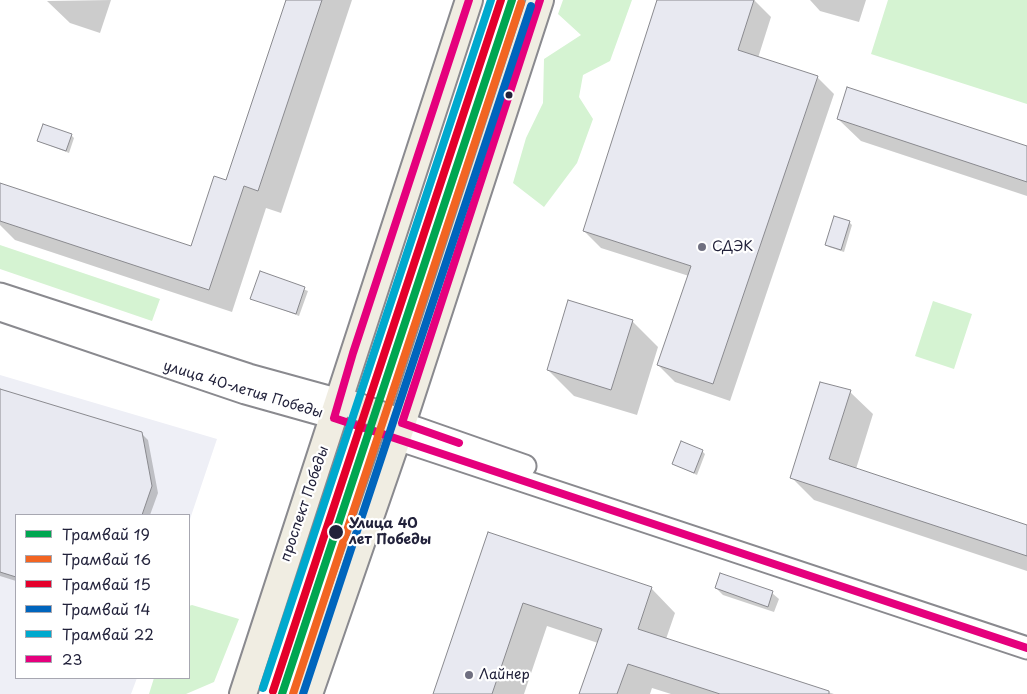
<!DOCTYPE html>
<meta charset="utf-8">
<style>
body{margin:0}
#map{position:relative;width:1027px;height:694px;overflow:hidden;background:#fff;font-family:"Playpen Sans",sans-serif}
canvas{display:block}
.legend{position:absolute;left:15px;top:514px;width:175px;height:165px;box-sizing:border-box;background:#fff;border:1px solid #a7a7b1;margin:0;padding:6px 9px;list-style:none;font-size:15px;color:#22223b}
.legend li{display:flex;align-items:center;gap:10px;height:25px}
.legend b{width:25px;border:1px solid #a7a7b1}
</style>
<div id="map">
<canvas width="1027" height="694"></canvas>
<ul class="legend">
<li><b style="height:6px;background:#00a651"></b>Трамвай 19</li>
<li><b style="height:6px;background:#f26522"></b>Трамвай 16</li>
<li><b style="height:6px;background:#e4002b"></b>Трамвай 15</li>
<li><b style="height:6px;background:#0065bd"></b>Трамвай 14</li>
<li><b style="height:6px;background:#00a9ce"></b>Трамвай 22</li>
<li><b style="height:6px;background:#e5007d"></b>23</li>
</ul>
</div>
<script>
const c = document.querySelector('canvas').getContext('2d');
c.lineJoin = 'round';
function fill(path, color) { c.fillStyle = color; c.fill(path, 'evenodd'); }
const toPath = rows => new Path2D(rows.map(r => 'M' + r).join(''));
function strokePath(path, color, width, dash) { c.strokeStyle = color; c.lineWidth = width; c.lineCap = dash ? 'butt' : 'round'; c.setLineDash(dash || []); c.stroke(path); }
function drawText(font, color, halo, rows, align = 'center') {
  c.font = font + ' "Playpen Sans",sans-serif'; c.lineWidth = 4.5; c.setLineDash([]); c.textBaseline = 'middle'; c.strokeStyle = halo; c.fillStyle = color; for (const [text, x, y, turn = 0] of rows) {
    c.save(); c.translate(x, y); c.rotate((+turn || 0) * Math.PI / 180); c.textAlign = isNaN(turn) ? turn : align; if (halo) c.strokeText(text, 0, 0); c.fillText(text, 0, 0); c.restore();
  }
}
fill(toPath([
 [0,375,217,439,189,522,189,515,16,515,16,678,137,678,131,694,0,694]
]), '#eeeff6');
fill(toPath([
 [563,0,632,0,610,61,583,75,579,97,593,119,577,163,544,207,513,183,526,138,543,103,544,59,581,35,558,14],
 [888,0,1027,0,1027,104,871,54],
 [0,245,160,299,152,321,0,269],
 [933,301,972,314,954,369,915,356],
 [192,605,239,619,214,682,186,694,149,694,154,678,189,678,189,606]
]), '#d5f3d2');
fill(toPath([
 [111,0,100,33,70,23,47,1],
 [288,0,352,0,281,213,266,208,232,312,15,240,0,225,0,193,191,248,227,182],
 [658,0,754,0,771,17,758,58,817,77,834,94,730,401,675,382,658,365,689,276,601,248,584,231],
 [810,0,866,0,859,22,820,11],
 [838,119,1027,148,1027,196,861,141],
 [71,135,74,138,69,153,38,141],
 [849,222,852,225,844,252,829,247,826,244],
 [260,273,308,291,299,316,252,298],
 [632,321,658,347,637,415,574,396,548,370],
 [0,390,141,433,148,440,158,493,150,515,16,515,16,581,0,576],
 [850,392,873,414,856,469,1027,526,1027,571,814,500,791,477],
 [702,451,705,454,697,475,673,464],
 [488,533,651,588,675,613,666,639,834,694,671,694,652,688,650,694,581,694,598,643,547,626,524,694,434,694],
 [716,588,772,593,779,599,774,612,723,595]
]), '#0003');
const building = toPath([
 [286,0,322,0,258,191,244,186,209,290,0,221,0,183,191,246,214,176,226,180,286,0],
 [657,0,754,0,738,50,818,76,713,384,657,365,691,266,583,231,657,0],
 [847,87,1027,146,1027,182,837,119,847,87],
 [43,124,72,134,66,151,37,141,43,124],
 [834,216,850,221,841,250,825,245,834,216],
 [260,271,305,287,296,314,250,299,260,271],
 [568,300,633,320,611,390,547,370,568,300],
 [820,382,851,390,829,459,1027,525,1027,556,790,478,820,382],
 [0,389,142,432,152,486,142,515,16,515,16,577,0,572,0,389],
 [681,441,703,450,694,473,672,464,681,441],
 [488,532,652,587,638,629,829,691,829,694,720,694,628,664,617,694,579,694,602,629,523,603,492,694,433,694,488,532],
 [720,573,773,591,768,607,715,588,720,573]
]);
fill(building, '#e8e9f1');
strokePath(building, '#8a8a8f', 1);
const minor = toPath([
 [0,294,249,375,340,400],
 [0,310,245,393,334,418],
 [402,423,525,466],
 [397,439,1027,648]
]);
const major = toPath([
 [340,400,402,423],
 [243,694,469,0],
 [309,694,397,439,540,0]
]);
strokePath(minor, '#8a8a8f', 25);
strokePath(major, '#8a8a8f', 30);
strokePath(minor, '#fff', 21);
strokePath(major, '#f0ede2', 26);
strokePath(toPath([
 [469,0,353,353,334,418,1027,648],
 [459,443,402,423,540,0]
]), '#e5007d', 8);
strokePath(toPath([
 [282,694,512,0]
]), '#00a651', 8);
strokePath(toPath([
 [293,694,521,3]
]), '#f26522', 8);
strokePath(toPath([
 [273,691,501,0]
]), '#e4002b', 8);
strokePath(toPath([
 [303,694,531,6]
]), '#0065bd', 8);
strokePath(toPath([
 [263,688,491,0]
]), '#00a9ce', 8);
for (const [x, y, r, color] of [
 [509,95,4.5,"#22223b"],
 [702,247,5,"#6f6f80"],
 [336,532,8,"#22223b"],
 [469,675,5,"#6f6f80"]
]) { const dot = new Path2D(); dot.arc(x, y, r, 0, 2 * Math.PI); c.fillStyle = color; c.fill(dot); strokePath(dot, '#fff', 2); }
drawText('14px', '#22223b', '#fff', [
 ["СДЭК",712,247],
 ["Лайнер",479,675]
], 'left');
drawText('14px', '#22223b', '#fff', [
 ["улица 40-летия Победы",243,390,17],
 ["проспект Победы",305,504,-71]
]);
drawText('bold 14px', '#22223b', '#fff', [
 ["Улица 40",349,524],
 ["лет Победы",349,540]
], 'left');
</script>
